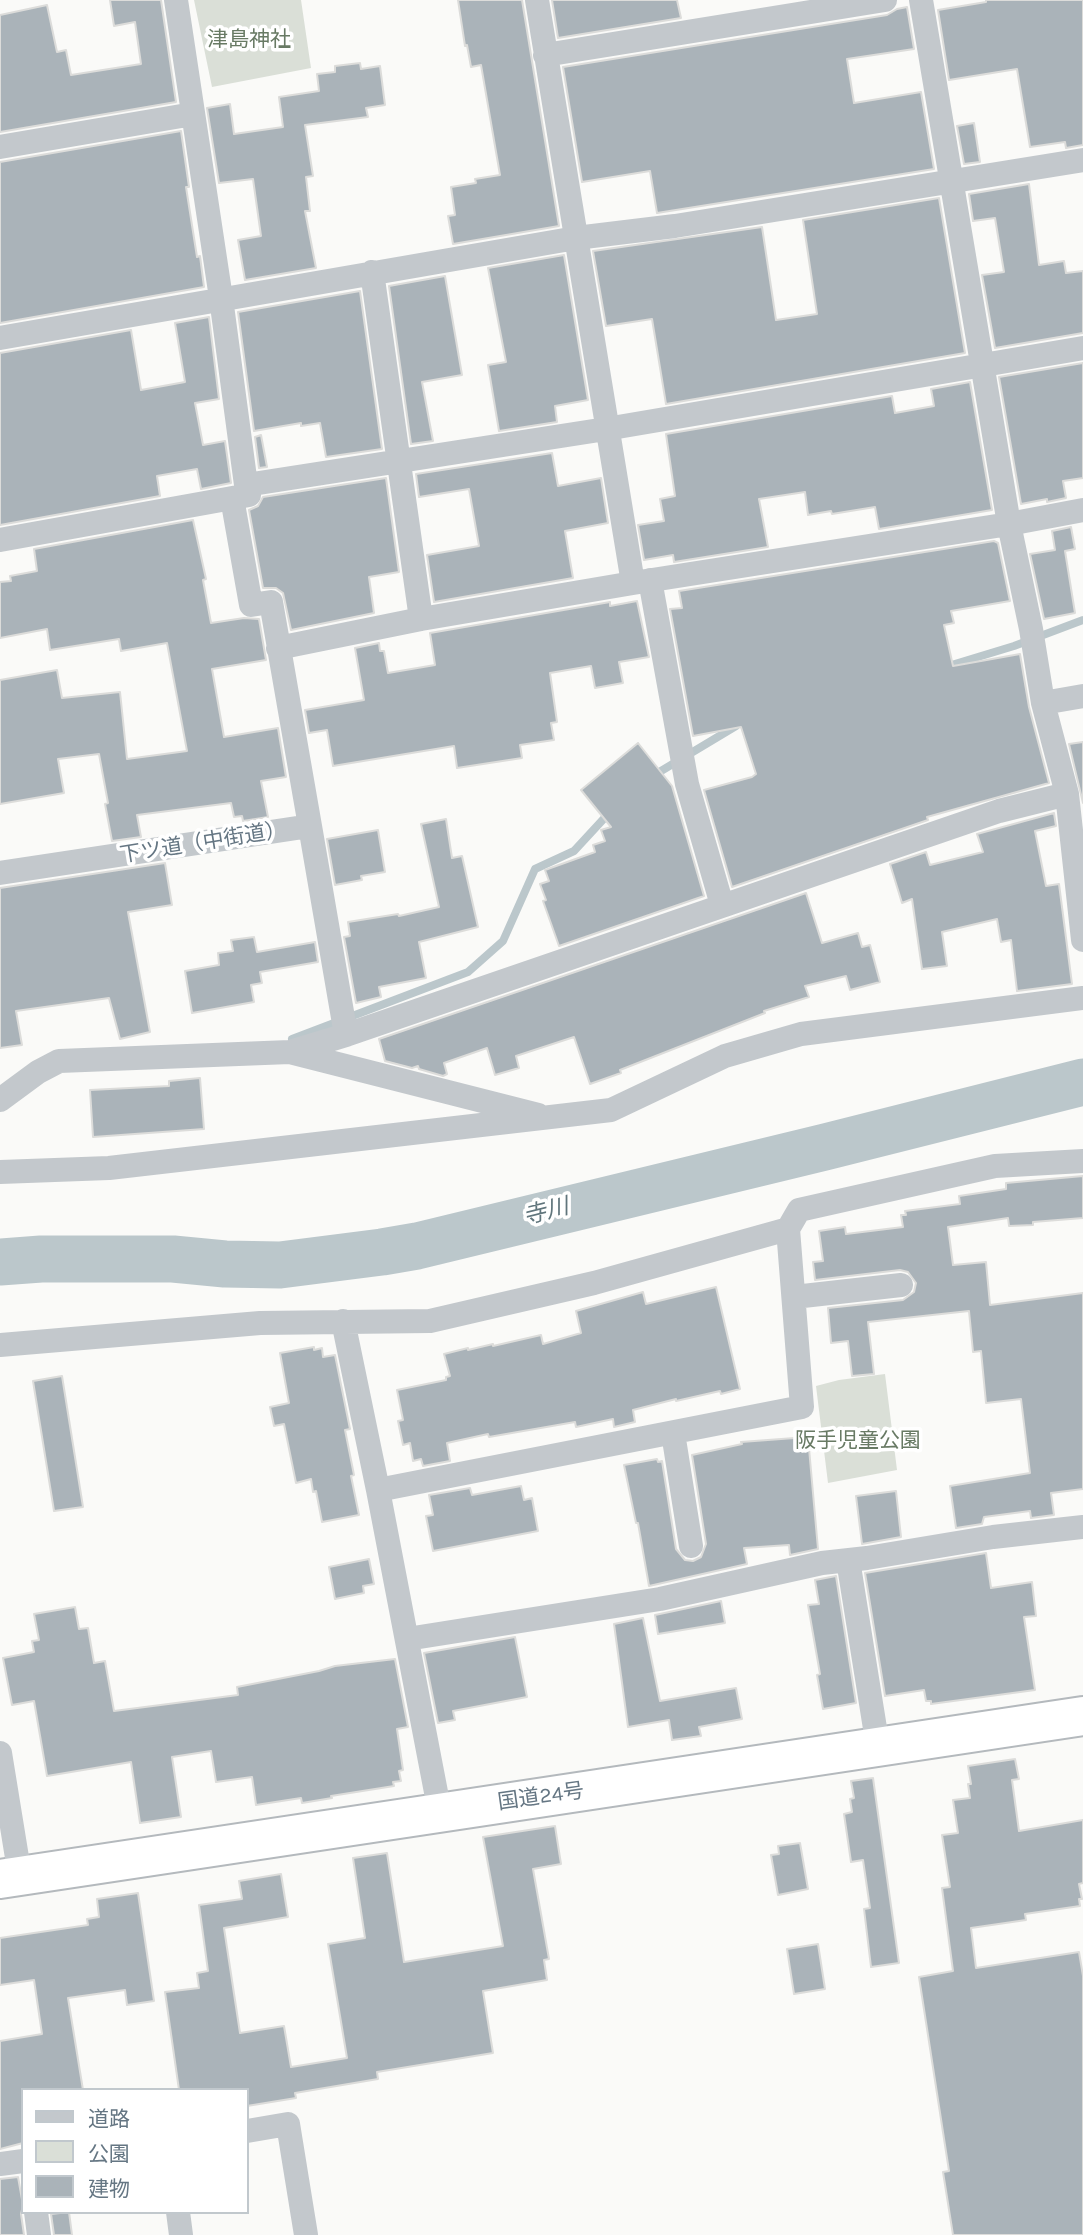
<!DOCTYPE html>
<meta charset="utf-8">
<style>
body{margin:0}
#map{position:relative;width:1083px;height:2235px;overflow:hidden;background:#fafaf8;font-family:Karla,"Noto Sans JP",sans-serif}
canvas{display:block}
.legend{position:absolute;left:21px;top:2088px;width:228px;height:126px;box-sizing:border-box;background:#fff;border:2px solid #c1c8cd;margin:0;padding:9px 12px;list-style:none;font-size:21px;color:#657683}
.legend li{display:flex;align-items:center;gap:14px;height:35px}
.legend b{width:35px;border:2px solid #c1c8cd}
</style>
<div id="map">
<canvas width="1083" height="2235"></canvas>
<ul class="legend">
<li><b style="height:9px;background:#c3c8cc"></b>道路</li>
<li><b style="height:19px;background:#dadfd7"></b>公園</li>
<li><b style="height:19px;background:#aab3b9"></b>建物</li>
</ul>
</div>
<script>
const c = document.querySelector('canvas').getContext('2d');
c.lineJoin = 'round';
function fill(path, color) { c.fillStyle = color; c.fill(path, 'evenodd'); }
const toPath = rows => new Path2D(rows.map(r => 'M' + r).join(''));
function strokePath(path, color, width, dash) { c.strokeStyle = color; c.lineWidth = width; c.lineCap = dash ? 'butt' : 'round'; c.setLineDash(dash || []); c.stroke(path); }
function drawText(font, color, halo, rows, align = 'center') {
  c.font = font + ' Karla,"Noto Sans JP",sans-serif'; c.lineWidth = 7; c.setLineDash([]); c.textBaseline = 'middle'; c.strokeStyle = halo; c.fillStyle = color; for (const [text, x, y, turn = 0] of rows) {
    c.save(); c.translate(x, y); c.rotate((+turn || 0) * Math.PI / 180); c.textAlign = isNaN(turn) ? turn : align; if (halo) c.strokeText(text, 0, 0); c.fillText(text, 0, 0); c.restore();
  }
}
fill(toPath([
 [194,0,301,0,311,68,212,87],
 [885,1374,897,1470,828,1483,816,1386,839,1380]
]), '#dadfd7');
strokePath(toPath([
 [945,667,1014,646,1083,620],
 [651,777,736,726],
 [292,1039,468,972,503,941,535,869,574,851,610,812]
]), '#bbc7cb', 8);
strokePath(toPath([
 [0,1262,41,1259,173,1259,225,1264,280,1265,382,1252,417,1246,825,1147,1083,1082]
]), '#bbc7cb', 47);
const building = toPath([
 [110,0,161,0,176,102,0,132,0,15,47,5,57,52,66,50,71,75,141,64,135,22,114,26,110,0],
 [458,0,522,0,559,226,453,244,448,216,455,215,451,187,476,183,475,179,500,175,481,65,471,67,467,45,465,46,458,0],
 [552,0,677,0,681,18,558,38,552,0],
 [986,0,1083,0,1083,145,1066,148,1065,142,1030,147,1017,69,949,80,938,10,986,2,986,0],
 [907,7,914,49,847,59,854,103,921,92,934,169,657,213,650,171,582,182,563,67,887,15,897,9,907,7],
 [360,63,361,69,380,66,385,105,366,108,368,117,305,125,313,176,306,177,310,211,305,211,316,268,245,280,238,240,261,236,253,179,219,183,207,108,230,104,234,134,283,127,279,97,319,91,317,74,335,72,335,66,360,63],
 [974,123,980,162,964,164,957,126,974,123],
 [181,131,189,187,186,187,197,257,200,256,204,287,0,323,0,162,181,131],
 [1029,184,1039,265,1064,261,1066,273,1083,271,1083,333,995,348,982,275,1004,272,995,218,973,221,969,194,1029,184],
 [939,198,965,353,666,404,652,319,606,326,593,251,762,227,776,320,817,314,803,220,939,198],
 [564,255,588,400,555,406,557,422,499,431,488,365,506,362,488,268,564,255],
 [445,276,462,375,422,382,433,441,411,444,389,286,445,276],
 [360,291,382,449,326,457,320,423,301,426,301,423,254,431,238,312,360,291],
 [209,317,219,399,195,403,203,445,225,441,231,483,201,489,197,469,157,476,160,496,0,525,0,353,131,330,141,390,185,382,175,323,209,317],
 [1083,363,1083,478,1063,481,1066,498,1047,502,1047,499,1021,504,999,377,1083,363],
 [970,382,992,510,879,529,875,507,832,514,831,511,808,515,805,492,759,499,768,547,674,562,673,555,644,560,638,525,664,521,660,499,675,496,666,434,892,396,895,413,934,406,931,389,970,382],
 [261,435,267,467,259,468,255,437,261,435],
 [552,453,558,486,601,478,608,523,565,531,573,578,434,602,427,555,479,546,469,489,419,497,416,474,552,453],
 [386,478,399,572,369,577,374,613,291,630,283,593,276,588,263,588,249,510,258,506,263,497,386,478],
 [193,520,206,579,203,580,211,623,244,618,259,619,266,660,212,669,224,737,278,728,286,777,261,781,268,817,243,821,242,816,234,817,231,803,137,815,141,837,112,841,105,804,108,803,99,754,58,759,64,793,0,804,0,680,57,670,62,698,120,692,127,759,187,751,167,643,121,651,119,639,50,650,47,629,0,638,0,582,11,581,10,576,37,571,34,549,193,520],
 [1071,527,1075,549,1065,551,1075,613,1044,619,1030,554,1055,550,1052,531,1071,527],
 [994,541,998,543,1010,601,951,611,954,623,944,625,953,666,1020,654,1029,707,1049,783,927,817,928,820,732,887,704,790,752,777,756,774,741,727,693,736,670,609,682,608,679,591,994,541],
 [637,601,649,657,619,662,623,683,595,688,591,666,550,673,557,722,551,723,554,740,520,745,522,758,457,768,454,746,333,766,327,730,309,733,305,710,364,700,355,648,379,643,380,651,384,651,388,673,435,665,430,633,610,602,610,606,637,601],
 [1083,742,1083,803,1069,744,1083,742],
 [638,743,672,786,704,896,559,946,543,901,546,900,540,884,549,881,545,870,595,852,593,845,605,841,601,830,611,827,581,790,638,743],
 [1054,813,1056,826,1035,831,1046,886,1059,884,1072,984,1017,991,1011,940,1001,942,997,919,942,932,947,966,922,969,912,899,902,903,890,864,926,852,930,865,983,852,977,834,1054,813],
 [446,819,452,858,462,856,478,927,419,942,426,978,379,987,381,997,356,1003,344,937,350,936,348,922,398,914,399,916,439,907,421,824,446,819],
 [378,830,385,872,361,876,362,880,335,885,327,839,378,830],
 [165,863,172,905,128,912,150,1032,120,1039,109,998,16,1011,22,1045,0,1048,0,888,165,863],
 [806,893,822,943,858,933,862,947,870,945,880,982,850,990,846,976,805,986,809,997,764,1011,765,1013,620,1070,621,1073,590,1084,574,1037,516,1056,519,1068,495,1075,487,1048,444,1063,447,1074,443,1076,419,1069,418,1066,412,1068,385,1061,379,1039,806,893],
 [254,937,257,952,315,942,318,962,260,972,262,983,251,985,254,1002,192,1013,185,971,219,965,218,953,233,951,231,940,254,937],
 [200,1078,204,1129,93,1137,90,1090,169,1086,169,1081,200,1078],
 [1083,1176,1083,1218,1033,1222,1033,1225,1009,1226,1008,1218,948,1227,953,1265,986,1262,990,1305,1083,1293,1083,1489,1051,1493,1054,1515,1031,1518,1030,1511,984,1517,982,1524,956,1528,950,1486,1030,1473,1021,1399,986,1403,981,1351,973,1352,969,1311,868,1322,874,1374,852,1376,848,1341,831,1343,828,1308,903,1300,914,1292,916,1283,908,1272,900,1270,815,1280,813,1262,823,1261,819,1231,845,1227,846,1234,903,1227,901,1215,906,1215,905,1211,960,1204,959,1196,1006,1189,1006,1183,1083,1176],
 [716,1287,740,1389,721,1394,720,1391,676,1401,676,1399,633,1410,635,1422,614,1427,613,1419,576,1427,575,1422,489,1437,488,1434,447,1443,450,1461,423,1466,421,1459,413,1461,410,1443,403,1445,398,1421,403,1420,397,1390,446,1380,446,1377,450,1376,444,1354,468,1348,468,1350,493,1344,493,1346,541,1335,543,1344,581,1333,576,1311,643,1292,646,1304,716,1287],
 [314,1347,314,1350,322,1348,323,1357,335,1355,350,1429,345,1430,354,1475,351,1476,359,1515,322,1522,316,1491,313,1492,311,1479,296,1483,284,1424,274,1426,270,1407,289,1403,280,1353,314,1347],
 [62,1376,83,1507,54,1511,33,1381,62,1376],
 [808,1437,818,1549,790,1555,789,1545,744,1548,747,1564,649,1586,638,1523,636,1523,624,1465,657,1459,658,1462,662,1461,676,1549,685,1560,693,1561,701,1557,706,1544,692,1455,742,1444,741,1442,808,1437],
 [521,1486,524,1500,532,1498,538,1531,433,1551,426,1516,433,1515,429,1495,470,1488,472,1495,521,1486],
 [896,1491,901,1537,862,1544,856,1496,896,1491],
 [986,1553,991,1588,1032,1582,1036,1616,1024,1617,1035,1690,931,1704,931,1701,926,1701,924,1690,885,1696,865,1573,986,1553],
 [369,1559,374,1584,363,1586,364,1593,335,1599,329,1567,369,1559],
 [836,1576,856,1703,823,1709,817,1675,820,1674,808,1605,819,1604,815,1580,836,1576],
 [721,1601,725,1623,658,1634,655,1615,721,1601],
 [75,1607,79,1629,88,1628,94,1663,105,1661,114,1711,238,1695,237,1687,319,1671,335,1666,395,1659,408,1727,397,1729,403,1770,399,1771,401,1781,393,1782,394,1786,331,1796,332,1798,302,1803,301,1798,256,1805,252,1777,216,1782,211,1751,172,1757,181,1817,140,1823,131,1762,47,1776,34,1701,12,1705,3,1658,34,1652,32,1641,39,1640,34,1614,75,1607],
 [643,1618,660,1701,736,1688,742,1719,699,1727,701,1736,672,1740,669,1720,628,1727,614,1624,643,1618],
 [515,1637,527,1697,453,1711,455,1720,438,1723,424,1653,515,1637],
 [1015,1759,1019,1779,1012,1780,1019,1831,1083,1820,1083,1883,1079,1884,1082,1899,1079,1899,1080,1906,1025,1914,1026,1920,971,1928,976,1968,1079,1952,1083,1976,1083,2235,953,2235,943,2172,949,2171,919,1977,953,1971,942,1888,950,1887,942,1835,958,1833,953,1800,970,1798,968,1784,971,1784,968,1766,1015,1759],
 [873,1778,899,1963,871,1967,864,1909,870,1908,863,1860,851,1862,844,1814,852,1812,850,1799,854,1798,851,1781,873,1778],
 [555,1826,561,1864,533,1869,549,1959,544,1960,547,1980,483,1991,493,2053,377,2072,378,2079,295,2093,296,2098,247,2106,247,2090,179,2090,165,1992,199,1988,197,1973,208,1971,199,1905,242,1899,239,1881,281,1874,288,1917,224,1928,240,2033,284,2026,291,2067,347,2058,328,1944,365,1938,353,1858,387,1853,404,1962,503,1946,483,1837,555,1826],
 [800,1843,808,1889,778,1895,771,1855,779,1854,778,1846,800,1843],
 [138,1893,154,2001,127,2005,125,1990,68,1998,83,2090,23,2090,23,2143,0,2149,0,2041,42,2034,34,1980,0,1985,0,1938,88,1925,87,1919,99,1917,97,1899,138,1893],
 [818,1944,825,1989,794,1994,787,1949,818,1944],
 [18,2177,23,2205,21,2214,24,2235,0,2235,0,2179,18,2177],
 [69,2212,72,2235,54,2235,51,2214,69,2212]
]);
fill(building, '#aab3b9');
strokePath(building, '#dcdcda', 2);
const highway = toPath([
 [0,1879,1083,1716]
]);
strokePath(highway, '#b4b9bd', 42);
strokePath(toPath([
 [176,0,221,298,246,485],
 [537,0,633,583],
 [921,0,1009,524,1031,629,1043,703,1067,794,1083,940],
 [545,55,885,0],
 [0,147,193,114],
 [372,272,421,619],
 [0,338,576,238,675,226,1083,160],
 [0,540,249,495,246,485,606,429,1083,348],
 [650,580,687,784,722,905],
 [278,648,421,619,633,583,1009,524,1083,510],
 [1043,703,1083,696],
 [310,826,346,1035],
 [0,873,310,826,271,602,251,605,232,498],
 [290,1052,346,1035,999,811,1067,794],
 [0,1100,38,1072,59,1061,290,1052,538,1115],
 [0,1172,109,1168,611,1110,725,1056,801,1034,1083,998],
 [788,1229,799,1210,995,1166,1083,1161],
 [794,1297,901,1285],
 [343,1321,378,1490],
 [0,1345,260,1323,430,1321,594,1283,788,1229,802,1407,378,1490,440,1813],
 [673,1433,691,1546],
 [848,1560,878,1747],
 [407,1639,660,1599,822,1563,867,1558,993,1537,1083,1527],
 [0,1753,20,1876],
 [247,2131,288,2124,306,2235],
 [0,2164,23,2161],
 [36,2212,39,2235],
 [178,2212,181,2235]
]), '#c3c8cc', 24);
strokePath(highway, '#fff', 38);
drawText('21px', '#687a64', '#fff', [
 ["津島神社",249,40],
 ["阪手児童公園",858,1441]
]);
drawText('21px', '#657683', '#fff', [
 ["下ツ道（中街道）",203,843,-9],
 ["国道24号",541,1797,-8]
]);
drawText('italic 23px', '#60757c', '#fff', [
 ["寺川",546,1212,-14]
]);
</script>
